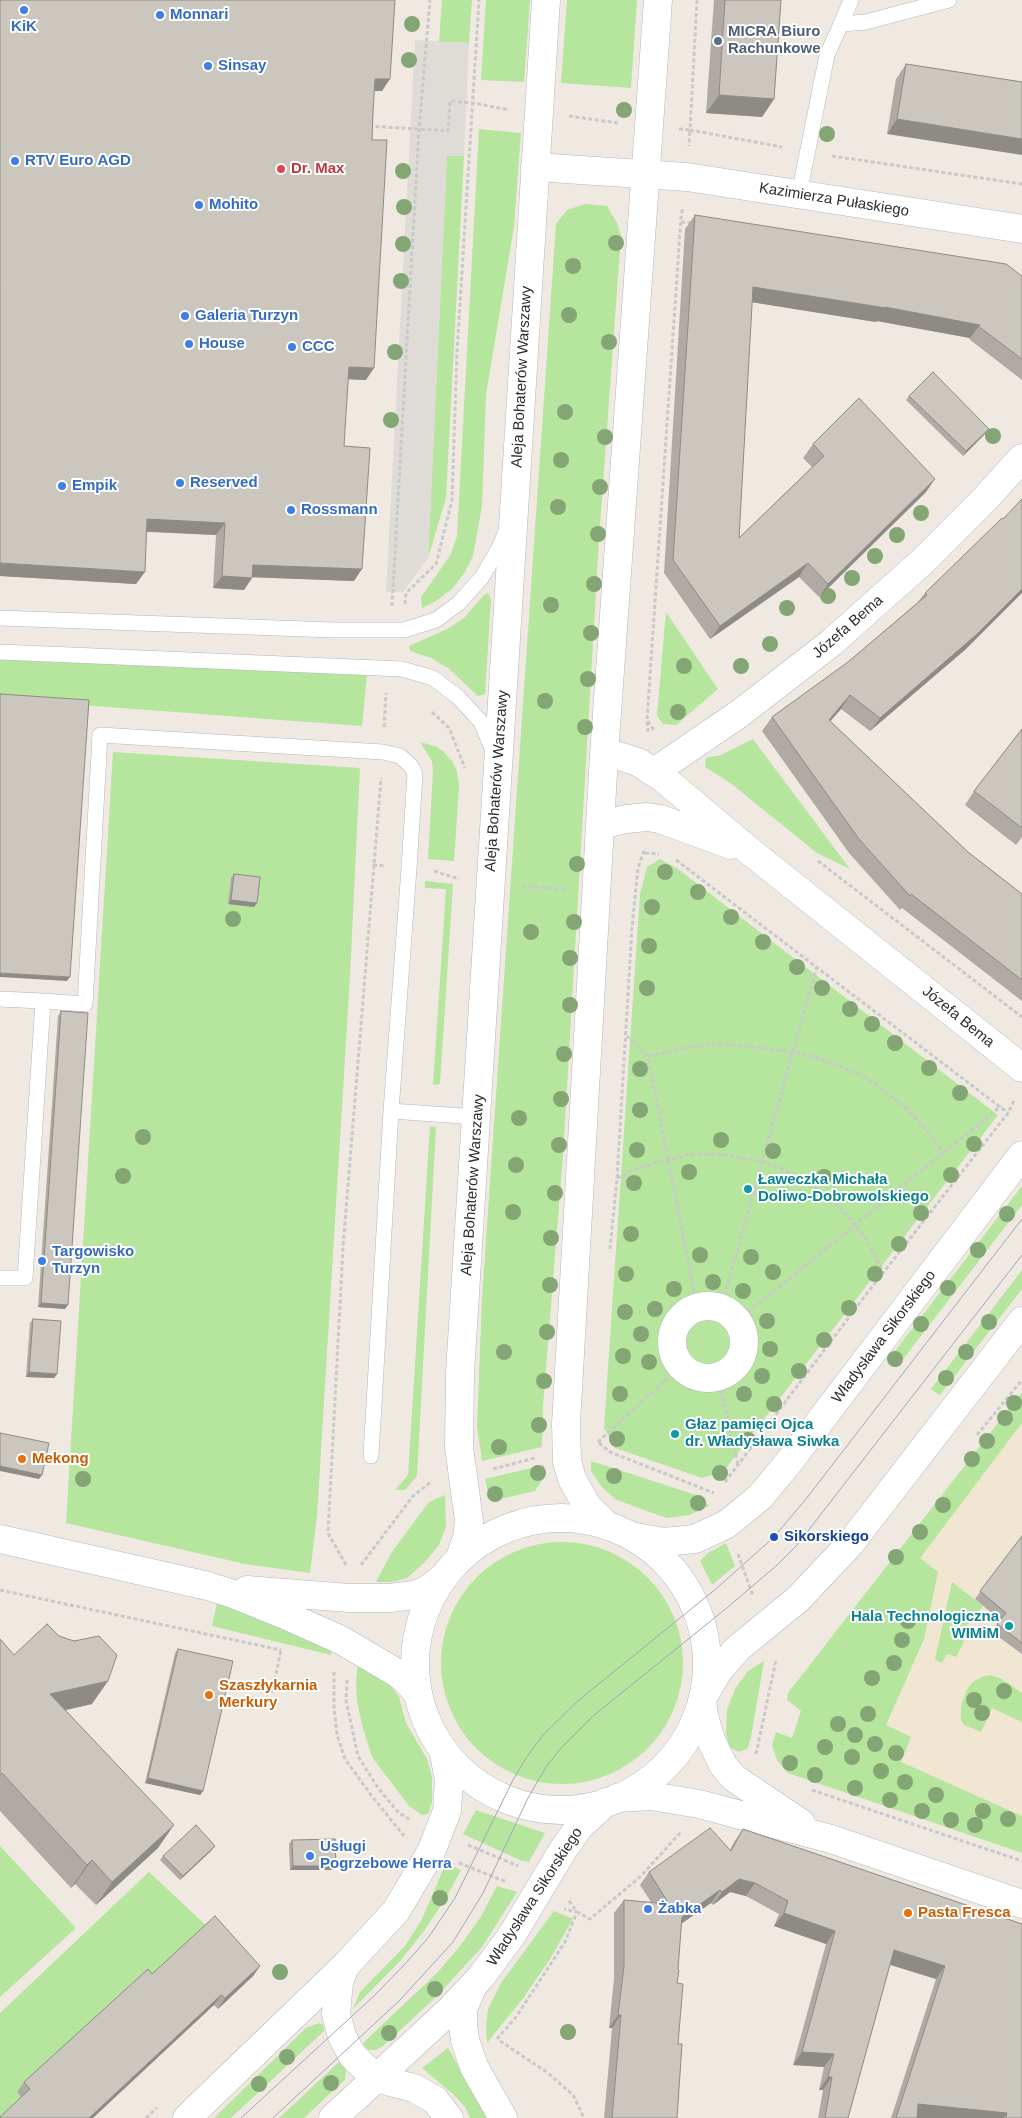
<!DOCTYPE html>
<meta charset="utf-8">
<style>
body{margin:0}
canvas{display:block;background:#efe9e1}
</style>
<canvas width="1022" height="2118"></canvas>
<script>
const c = document.querySelector('canvas').getContext('2d');
c.lineJoin = 'round';
function fill(path, color) { c.fillStyle = color; c.fill(path, 'evenodd'); }
const toPath = rows => new Path2D(rows.map(r => 'M' + r).join(''));
function strokePath(path, color, width, dash) { c.strokeStyle = color; c.lineWidth = width; c.lineCap = dash ? 'butt' : 'round'; c.setLineDash(dash || []); c.stroke(path); }
function drawText(font, color, halo, rows, align = 'center') {
  c.font = font + ' Arial,sans-serif'; c.lineWidth = 4; c.setLineDash([]); c.textBaseline = 'middle'; c.strokeStyle = halo; c.fillStyle = color; for (const [text, x, y, turn = 0] of rows) {
    c.save(); c.translate(x, y); c.rotate((+turn || 0) * Math.PI / 180); c.textAlign = isNaN(turn) ? turn : align; if (halo) c.strokeText(text, 0, 0); c.fillText(text, 0, 0); c.restore();
  }
}
fill(toPath([
 [1022,1392,1022,1853,788,1773,777,1760,772,1745,776,1732,792,1738,801,1711,787,1700,788,1693]
]), '#f0e6d1');
fill(toPath([
 [442,0,472,0,469,43,439,42],
 [486,0,530,0,524,82,481,80],
 [567,0,637,0,631,88,561,83],
 [479,129,521,133,514,227,486,395,482,506,473,556,465,572,452,589,436,601,422,608,421,597,451,554,457,536],
 [447,155,464,156,446,498,428,558],
 [585,204,607,206,617,223,621,235,599,540,563,1155,543,1406,542,1447,482,1461,477,1426,482,1298,556,224,567,210],
 [488,593,491,599,485,694,478,696,448,668,431,658,410,651,409,646,447,629,464,618,484,595],
 [666,612,718,689,676,725,663,724,657,716],
 [0,659,367,674,362,726,0,699],
 [753,739,850,869,817,853,729,782,705,767,706,758,721,755],
 [420,742,437,747,443,751,452,761,457,771,459,786,454,861,428,859,433,770,432,761],
 [113,752,360,768,350,976,317,1516,310,1573,245,1564,66,1523],
 [660,859,678,869,998,1115,723,1472,702,1478,615,1448,604,1428,640,894,647,867],
 [425,881,453,884,440,1084,433,1085,446,889,425,888],
 [430,1126,436,1127,417,1476,405,1490,395,1490,408,1475],
 [1022,1186,1022,1205,897,1367,888,1360],
 [1022,1270,1022,1289,940,1395,938,1394,931,1389],
 [1022,1392,1022,1423,920,1558,938,1572,924,1639,886,1725,911,1737,901,1762,1022,1816,1022,1853,788,1773,777,1760,772,1745,776,1732,792,1738,801,1711,787,1700,788,1693],
 [591,1461,699,1496,709,1506,689,1515,667,1518,649,1512,615,1499,601,1486,591,1471],
 [544,1465,545,1475,535,1491,501,1499,489,1496,485,1479],
 [445,1495,446,1527,439,1545,425,1562,407,1578,392,1582,376,1582,391,1553,429,1502],
 '441 1663a121 121 0 1 1 242 0a121 121 0 1 1-242 0Z',
 [726,1543,735,1566,712,1585,700,1561,708,1553],
 [952,1582,983,1606,962,1631,964,1642,956,1657,947,1654,942,1663,935,1660],
 [217,1603,258,1615,332,1647,331,1655,212,1626],
 [764,1661,751,1737,748,1748,739,1752,729,1747,726,1733,727,1710,735,1689,748,1671],
 [358,1664,389,1683,399,1697,406,1723,427,1759,432,1777,432,1802,428,1814,422,1815,409,1806,372,1757,362,1725,357,1701,356,1679],
 [990,1675,1000,1678,1022,1693,1022,1722,992,1708,981,1732,964,1725,961,1720,961,1705,968,1688,973,1682,982,1677],
 [476,1810,545,1833,529,1862,520,1860,463,1834],
 [0,1846,76,1928,0,1997],
 [446,1863,461,1870,444,1901,424,1931,400,1961,353,2009,360,1992,405,1946,422,1919],
 [149,1872,208,1927,17,2092,23,2099,0,2118,0,2013],
 [497,1886,517,1892,482,1947,437,1996,383,2046,376,2050,369,2050,365,2047,363,2043,438,1972,460,1946,480,1918],
 [554,1911,573,1919,550,1959,524,1997,487,2043,486,2028,488,2009,501,1983],
 [319,2023,323,2025,324,2031,231,2118,214,2118,306,2028],
 [448,2048,488,2118,470,2118,465,2107,453,2094,422,2068],
 [339,2062,346,2070,345,2080,324,2099,304,2118,279,2118]
]), '#b6e59e');
fill(toPath([
 [415,40,469,43,464,156,447,156,428,558,403,592,386,592]
]), '#dfdcd8');
const lane = toPath([
 [841,24,851,0],
 [799,194,827,55,841,24,866,22,949,0],
 [0,618,333,630,404,630,436,620,459,603,482,577,499,548,506,531],
 [0,652,402,669,433,678,458,697,481,722,493,751],
 [0,999,43,1001],
 [0,1278,25,1278,43,1001,85,1004,100,735,383,752,400,756,411,766,415,774,409,868,391,1111,477,1117],
 [371,1456,391,1111]
]);
const street = toPath([
 [535,167,687,177,1022,229],
 [604,755,619,756,638,762,664,779,752,853,1022,1068],
 [654,772,739,714,831,643,924,560,985,499,1022,458],
 [601,825,626,819,647,817,660,819,731,845],
 '672 1342a36 36 0 1 1 72 0a36 36 0 1 1-72 0Z',
 [0,1539,208,1586,236,1595,285,1615,341,1640,397,1673,405,1679,418,1694],
 [247,1590,349,1598,390,1598,414,1595,427,1590,443,1578],
 [702,1701,704,1716,711,1740,723,1765,734,1778,801,1823],
 [617,1798,651,1796,699,1804,831,1839,1022,1904]
]);
const secondary = toPath([
 '415 1664a146 146 0 1 1 292 0a146 146 0 1 1-292 0Z',
 [606,1525,587,1506,572,1479,567,1461,566,1424,604,755,658,0],
 [636,1537,664,1542,695,1539,727,1524,760,1497,789,1462,1022,1155],
 [459,1560,467,1538,469,1521,459,1447,460,1373,546,0],
 [706,1692,718,1671,737,1649,798,1599,850,1544,1022,1321],
 [345,1966,339,1982,336,2014,342,2036,352,2055,371,2074,390,2082,414,2088,435,2100,449,2118],
 [472,1988,463,2009,463,2025,465,2040,474,2067,503,2118],
 [187,2118,345,1966,396,1911,431,1852,447,1811,449,1780,443,1749],
 [333,2118,448,2012,481,1977,512,1935,563,1850,579,1827,606,1802]
]);
strokePath(lane, '#b4b7c1', 16);
strokePath(street, '#b4b7c1', 29);
strokePath(secondary, '#b4b7c1', 29);
strokePath(toPath([
 [697,0,690,130,782,147],
 [569,116,618,123],
 [369,126,448,131,450,101,474,103,509,110],
 [679,129,690,130,689,146],
 [832,156,1022,184],
 [681,222,692,223],
 [405,604,406,593,436,564,452,500,457,352,479,0],
 [392,606,419,129,430,0],
 [432,712,449,728,465,768],
 [648,721,655,732],
 [384,727,386,693],
 [648,732,647,720,681,217,683,207],
 [645,853,659,854],
 [676,860,1008,1113],
 [818,861,1022,1017],
 [373,865,385,866],
 [434,871,459,879],
 [522,886,566,889],
 [627,1036,648,1056,697,1307],
 [648,1056,691,1047,713,1044,737,1045,800,1053,827,1061,865,1077,888,1094,908,1110,933,1138,943,1155],
 [617,1178,637,1168,687,1155,720,1154,763,1162,780,1168,811,1184,839,1206,867,1240,883,1272],
 [610,1249,617,1178,632,927,638,868,645,848],
 [721,1308,817,966],
 [738,1320,1001,1106],
 [718,1378,738,1464],
 [977,1435,1022,1380],
 [598,1442,680,1367],
 [599,1443,610,1452,714,1493],
 [493,1469,535,1458],
 [725,1482,865,1296,1008,1113,1015,1099],
 [738,1554,753,1596],
 [346,1565,328,1533,343,1247,381,778],
 [361,1565,413,1496,432,1481],
 [0,1590,281,1650],
 [334,1672,334,1707,337,1735,345,1759,371,1795,404,1836],
 [347,1680,346,1700,358,1756,378,1788,399,1813,411,1820],
 [272,1693,281,1650],
 [756,1754,776,1660],
 [812,1790,1022,1861],
 [468,1845,518,1866],
 [459,1863,507,1882],
 [569,1901,577,1912,590,1919,641,1876,681,1832],
 [497,2039,516,2017,565,1942,577,1912,564,1909],
 [500,2041,548,2073,573,2095,584,2118],
 [146,2118,157,2108]
]), '#c9c9c9', 3, [4, 2.5]);
strokePath(lane, '#fff', 15);
strokePath(street, '#fff', 28);
strokePath(secondary, '#fff', 28);
strokePath(toPath([
 [241,2118,375,1995,406,1963,428,1938,455,1898,513,1780,526,1758,543,1735,579,1700,717,1588,774,1537,806,1499,1022,1219],
 [273,2118,400,2000,453,1942,483,1893,528,1798,546,1767,561,1748,593,1716,728,1607,776,1566,797,1545,1022,1255]
]), '#a3a6b8', 1);
c.fillStyle = '#84a574';
for (const [x, y] of [
 [412,24],
 [409,60],
 [624,110],
 [827,134],
 [403,171],
 [404,207],
 [616,243],
 [403,244],
 [573,266],
 [401,281],
 [569,315],
 [609,342],
 [395,352],
 [565,412],
 [391,420],
 [993,436],
 [605,437],
 [561,460],
 [600,487],
 [558,507],
 [921,513],
 [598,534],
 [897,535],
 [875,556],
 [852,578],
 [594,584],
 [828,596],
 [551,605],
 [787,608],
 [591,633],
 [770,644],
 [684,666],
 [741,666],
 [588,679],
 [545,701],
 [678,712],
 [585,727],
 [577,864],
 [665,872],
 [698,892],
 [652,907],
 [731,917],
 [233,919],
 [574,922],
 [531,932],
 [763,942],
 [649,946],
 [570,958],
 [797,967],
 [647,988],
 [822,988],
 [570,1005],
 [850,1009],
 [872,1024],
 [895,1043],
 [564,1054],
 [929,1068],
 [640,1069],
 [960,1093],
 [561,1099],
 [640,1110],
 [519,1118],
 [143,1137],
 [721,1140],
 [974,1144],
 [559,1145],
 [637,1150],
 [773,1151],
 [516,1165],
 [689,1172],
 [951,1175],
 [123,1176],
 [824,1177],
 [634,1183],
 [555,1193],
 [513,1212],
 [921,1213],
 [1007,1214],
 [631,1234],
 [551,1238],
 [899,1244],
 [978,1250],
 [700,1255],
 [751,1257],
 [773,1272],
 [626,1274],
 [875,1274],
 [713,1282],
 [550,1285],
 [948,1288],
 [674,1289],
 [743,1291],
 [849,1308],
 [655,1309],
 [625,1312],
 [767,1321],
 [989,1322],
 [921,1324],
 [547,1332],
 [641,1334],
 [824,1340],
 [770,1349],
 [504,1352],
 [966,1352],
 [623,1356],
 [895,1359],
 [649,1362],
 [799,1371],
 [762,1376],
 [946,1378],
 [544,1381],
 [620,1394],
 [744,1394],
 [1014,1403],
 [774,1404],
 [1005,1418],
 [539,1425],
 [617,1439],
 [748,1440],
 [987,1441],
 [499,1447],
 [972,1459],
 [538,1473],
 [720,1473],
 [614,1476],
 [83,1479],
 [495,1494],
 [698,1503],
 [943,1505],
 [920,1532],
 [896,1557],
 [908,1621],
 [902,1640],
 [894,1663],
 [872,1678],
 [1004,1691],
 [974,1700],
 [982,1713],
 [868,1714],
 [838,1724],
 [855,1735],
 [875,1744],
 [825,1747],
 [896,1753],
 [852,1757],
 [790,1763],
 [881,1771],
 [815,1775],
 [905,1782],
 [855,1788],
 [936,1795],
 [890,1800],
 [922,1811],
 [983,1811],
 [1008,1819],
 [951,1820],
 [975,1825],
 [440,1898],
 [280,1972],
 [435,1989],
 [568,2032],
 [389,2033],
 [287,2057],
 [331,2083],
 [259,2084]
]) { c.beginPath(); c.arc(x, y, 8, 0, 2 * Math.PI); c.fill(); }
fill(toPath([
 [0,0,382,91,374,91,372,140,366,380,348,379,344,446,354,581,252,577,244,590,213,588,216,535,147,532,136,584,0,576],
 [714,0,781,0,774,99,762,117,706,113],
 [906,64,1022,82,887,134,896,79],
 [695,215,1022,276,1022,380,969,339,970,338,877,321,876,322,752,302,739,538,812,467,803,458,813,444,926,492,819,597,799,577,710,639,664,573,685,229],
 [909,396,986,433,963,456,906,400],
 [1003,519,966,649,870,731,841,709,830,721,968,852,1022,894,1022,1001,902,908,900,910,849,853,762,731,772,717,848,662,918,602,925,593],
 [1022,729,1022,837,1016,845,965,805,974,791],
 [234,874,257,903,254,907,228,904,231,878],
 [61,1011,65,1309,38,1307,58,1016],
 [33,1319,57,1374,54,1378,26,1377,30,1323],
 [1022,1536,1022,1654,992,1632,1000,1620,975,1599],
 [0,1639,14,1655,92,1704,66,1710,158,1848,96,1905,75,1884,71,1888,0,1811],
 [178,1649,203,1791,200,1795,145,1783,175,1653],
 [743,1829,1022,1924,1022,2118,891,2118,936,1979,890,1965,848,2118,818,2118,823,2090,819,2090,824,2067,793,2065,826,1944,774,1926,779,1914,746,1896,730,1892,713,1905,711,1903,681,1924,677,1983,677,2118,604,2118,612,2028,609,2028,614,1979,614,1913,624,1900,651,1902,640,1885,649,1872,730,1850,734,1842],
 [292,1840,336,1866,333,1870,290,1870,289,1844],
 [212,1850,180,1880,160,1860,163,1856],
 [260,1966,253,1976,218,2009,214,2005,21,2097,17,2092,24,2082,152,1974]
]), '#afaba4');
fill(toPath([
 [375,79,390,79,382,91,367,91],
 [719,95,774,99,762,117,706,113],
 [897,119,1022,139,1022,155,887,134],
 [753,287,885,307,980,325,970,338,877,321,876,322,744,301],
 [349,367,374,368,366,380,341,379],
 [989,429,986,433,963,456,966,451],
 [935,479,926,492,819,597,828,584],
 [147,519,225,523,216,535,139,531],
 [0,563,145,572,136,584,0,576],
 [808,563,799,577,710,639,720,626],
 [253,565,362,569,354,581,245,577],
 [222,576,252,578,244,590,213,588],
 [1022,589,1022,593,966,649,870,731,880,718],
 [850,695,841,709,819,734,829,720],
 [231,900,257,903,254,907,228,904],
 [0,973,70,977,67,981,0,977],
 [41,1303,68,1305,65,1309,38,1307],
 [29,1372,57,1374,54,1378,26,1377],
 [0,1466,42,1475,39,1479,0,1471],
 [108,1681,92,1704,34,1717,50,1694],
 [148,1778,203,1791,200,1795,145,1783],
 [174,1825,158,1848,96,1905,112,1882],
 [215,1846,212,1850,180,1880,183,1876],
 [92,1860,75,1884,71,1888,87,1865],
 [293,1866,336,1866,333,1870,290,1870],
 [739,1879,755,1883,746,1896,730,1892,713,1905,722,1892],
 [720,1890,711,1903,672,1930,682,1917],
 [784,1913,835,1931,826,1944,774,1926],
 [894,1950,945,1966,936,1979,885,1963],
 [260,1966,253,1976,218,2009,225,1998],
 [221,1995,214,2005,93,2118,89,2118],
 [618,2015,621,2015,612,2028,609,2028],
 [802,2052,834,2054,824,2067,793,2065],
 [828,2077,832,2077,823,2090,819,2090],
 [918,2104,1007,2113,1004,2118,914,2118]
]), '#8e8b86');
const building = toPath([
 [0,0,395,0,390,79,375,79,373,113,372,140,387,140,374,368,349,367,344,446,370,448,362,569,253,565,252,578,222,576,225,523,147,519,145,572,0,563,0,0],
 [725,0,781,0,774,99,719,95,725,0],
 [906,64,1022,82,1022,139,897,119,906,64],
 [695,215,1006,264,1022,276,1022,359,978,326,980,325,885,307,886,308,753,287,739,538,824,456,813,444,859,398,935,479,828,584,808,563,720,626,673,560,695,215],
 [933,372,989,429,966,451,909,396,933,372],
 [1022,499,1022,589,976,635,880,718,850,695,829,720,968,852,1022,894,1022,980,911,894,910,896,859,839,772,717,848,662,927,595,925,593,1002,518,1003,519,1022,499],
 [0,694,89,700,70,977,0,973,0,694],
 [1022,729,1022,828,974,791,1022,729],
 [234,874,260,877,257,903,231,900,234,874],
 [61,1011,88,1013,68,1305,41,1303,61,1011],
 [33,1319,61,1321,57,1374,29,1372,33,1319],
 [0,1433,49,1443,42,1475,0,1466,0,1433],
 [1022,1536,1022,1643,997,1624,1006,1613,980,1591,1022,1536],
 [47,1624,59,1636,74,1641,99,1636,117,1655,108,1681,50,1694,174,1825,112,1882,92,1860,87,1865,2,1773,0,1775,0,1639,14,1655,47,1624],
 [178,1649,233,1661,203,1791,148,1778,178,1649],
 [196,1825,215,1846,183,1876,163,1856,196,1825],
 [710,1828,731,1851,743,1829,1022,1924,1022,2118,1006,2118,1007,2113,918,2104,917,2118,896,2118,945,1966,894,1950,848,2118,825,2118,832,2077,828,2077,834,2054,802,2052,835,1931,784,1913,788,1901,755,1883,739,1879,722,1892,720,1890,682,1917,678,1969,679,1970,677,1983,683,1984,678,2044,682,2044,677,2118,612,2118,621,2015,618,2015,624,1966,624,1900,669,1904,649,1872,710,1828],
 [335,1839,336,1866,293,1866,292,1840,335,1839],
 [215,1916,260,1966,225,1998,221,1995,89,2118,0,2118,0,2117,30,2089,24,2082,148,1969,152,1974,215,1916]
]);
fill(building, '#cbc7bf');
strokePath(building, '#8e8b86', 1);
for (const [x, y, r, color] of [
 [24,10,5,"#3f7fe0"],
 [160,15,5,"#3f7fe0"],
 [718,41,5,"#5c6f8a"],
 [208,66,5,"#3f7fe0"],
 [15,161,5,"#3f7fe0"],
 [281,169,5,"#e0444e"],
 [199,205,5,"#3f7fe0"],
 [185,316,5,"#3f7fe0"],
 [189,344,5,"#3f7fe0"],
 [292,347,5,"#3f7fe0"],
 [180,483,5,"#3f7fe0"],
 [62,486,5,"#3f7fe0"],
 [291,510,5,"#3f7fe0"],
 [748,1189,5,"#0f9aa8"],
 [42,1261,5,"#3f7fe0"],
 [675,1434,5,"#0f9aa8"],
 [22,1459,5,"#e8710a"],
 [774,1537,5,"#1a4fb4"],
 [1009,1626,5,"#0f9aa8"],
 [209,1695,5,"#e8710a"],
 [310,1856,5,"#3f7fe0"],
 [648,1909,5,"#3f7fe0"],
 [908,1913,5,"#e8710a"]
]) { const dot = new Path2D(); dot.arc(x, y, r, 0, 2 * Math.PI); c.fillStyle = color; c.fill(dot); strokePath(dot, '#fff', 2); }
drawText('bold 15px', '#366cbe', '#fff', [
 ["Monnari",170,15],
 ["KiK",24,27,"center"],
 ["Sinsay",218,66],
 ["RTV Euro AGD",25,161],
 ["Mohito",209,205],
 ["Galeria Turzyn",195,316],
 ["House",199,344],
 ["CCC",302,347],
 ["Reserved",190,483],
 ["Empik",72,486],
 ["Rossmann",301,510],
 ["Targowisko",52,1252],
 ["Turzyn",52,1269],
 ["Usługi",320,1847],
 ["Pogrzebowe Herra",320,1864],
 ["Żabka",658,1909]
], 'left');
drawText('bold 15px', '#4e5e75', '#fff', [
 ["MICRA Biuro",728,32],
 ["Rachunkowe",728,49]
], 'left');
drawText('bold 15px', '#be3a42', '#fff', [
 ["Dr. Max",291,169]
], 'left');
drawText('15px', '#2e2e2e', '#fff', [
 ["Kazimierza Pułaskiego",834,200,9],
 ["Aleja Bohaterów Warszawy",522,377,-87],
 ["Józefa Bema",848,627,-41],
 ["Aleja Bohaterów Warszawy",497,781,-86],
 ["Józefa Bema",958,1017,39],
 ["Aleja Bohaterów Warszawy",473,1185,-86],
 ["Władysława Sikorskiego",884,1337,-53],
 ["Władysława Sikorskiego",535,1897,-57]
]);
drawText('bold 15px', '#0d838f', '#fff', [
 ["Ławeczka Michała",758,1180],
 ["Doliwo-Dobrowolskiego",758,1197],
 ["Głaz pamięci Ojca",685,1425],
 ["dr. Władysława Siwka",685,1442],
 ["Hala Technologiczna",999,1617,"right"],
 ["WIMiM",999,1634,"right"]
], 'left');
drawText('bold 15px', '#c56008', '#fff', [
 ["Mekong",32,1459],
 ["Szaszłykarnia",219,1686],
 ["Merkury",219,1703],
 ["Pasta Fresca",918,1913]
], 'left');
drawText('bold 15px', '#164399', '#fff', [
 ["Sikorskiego",784,1537]
], 'left');
</script>
